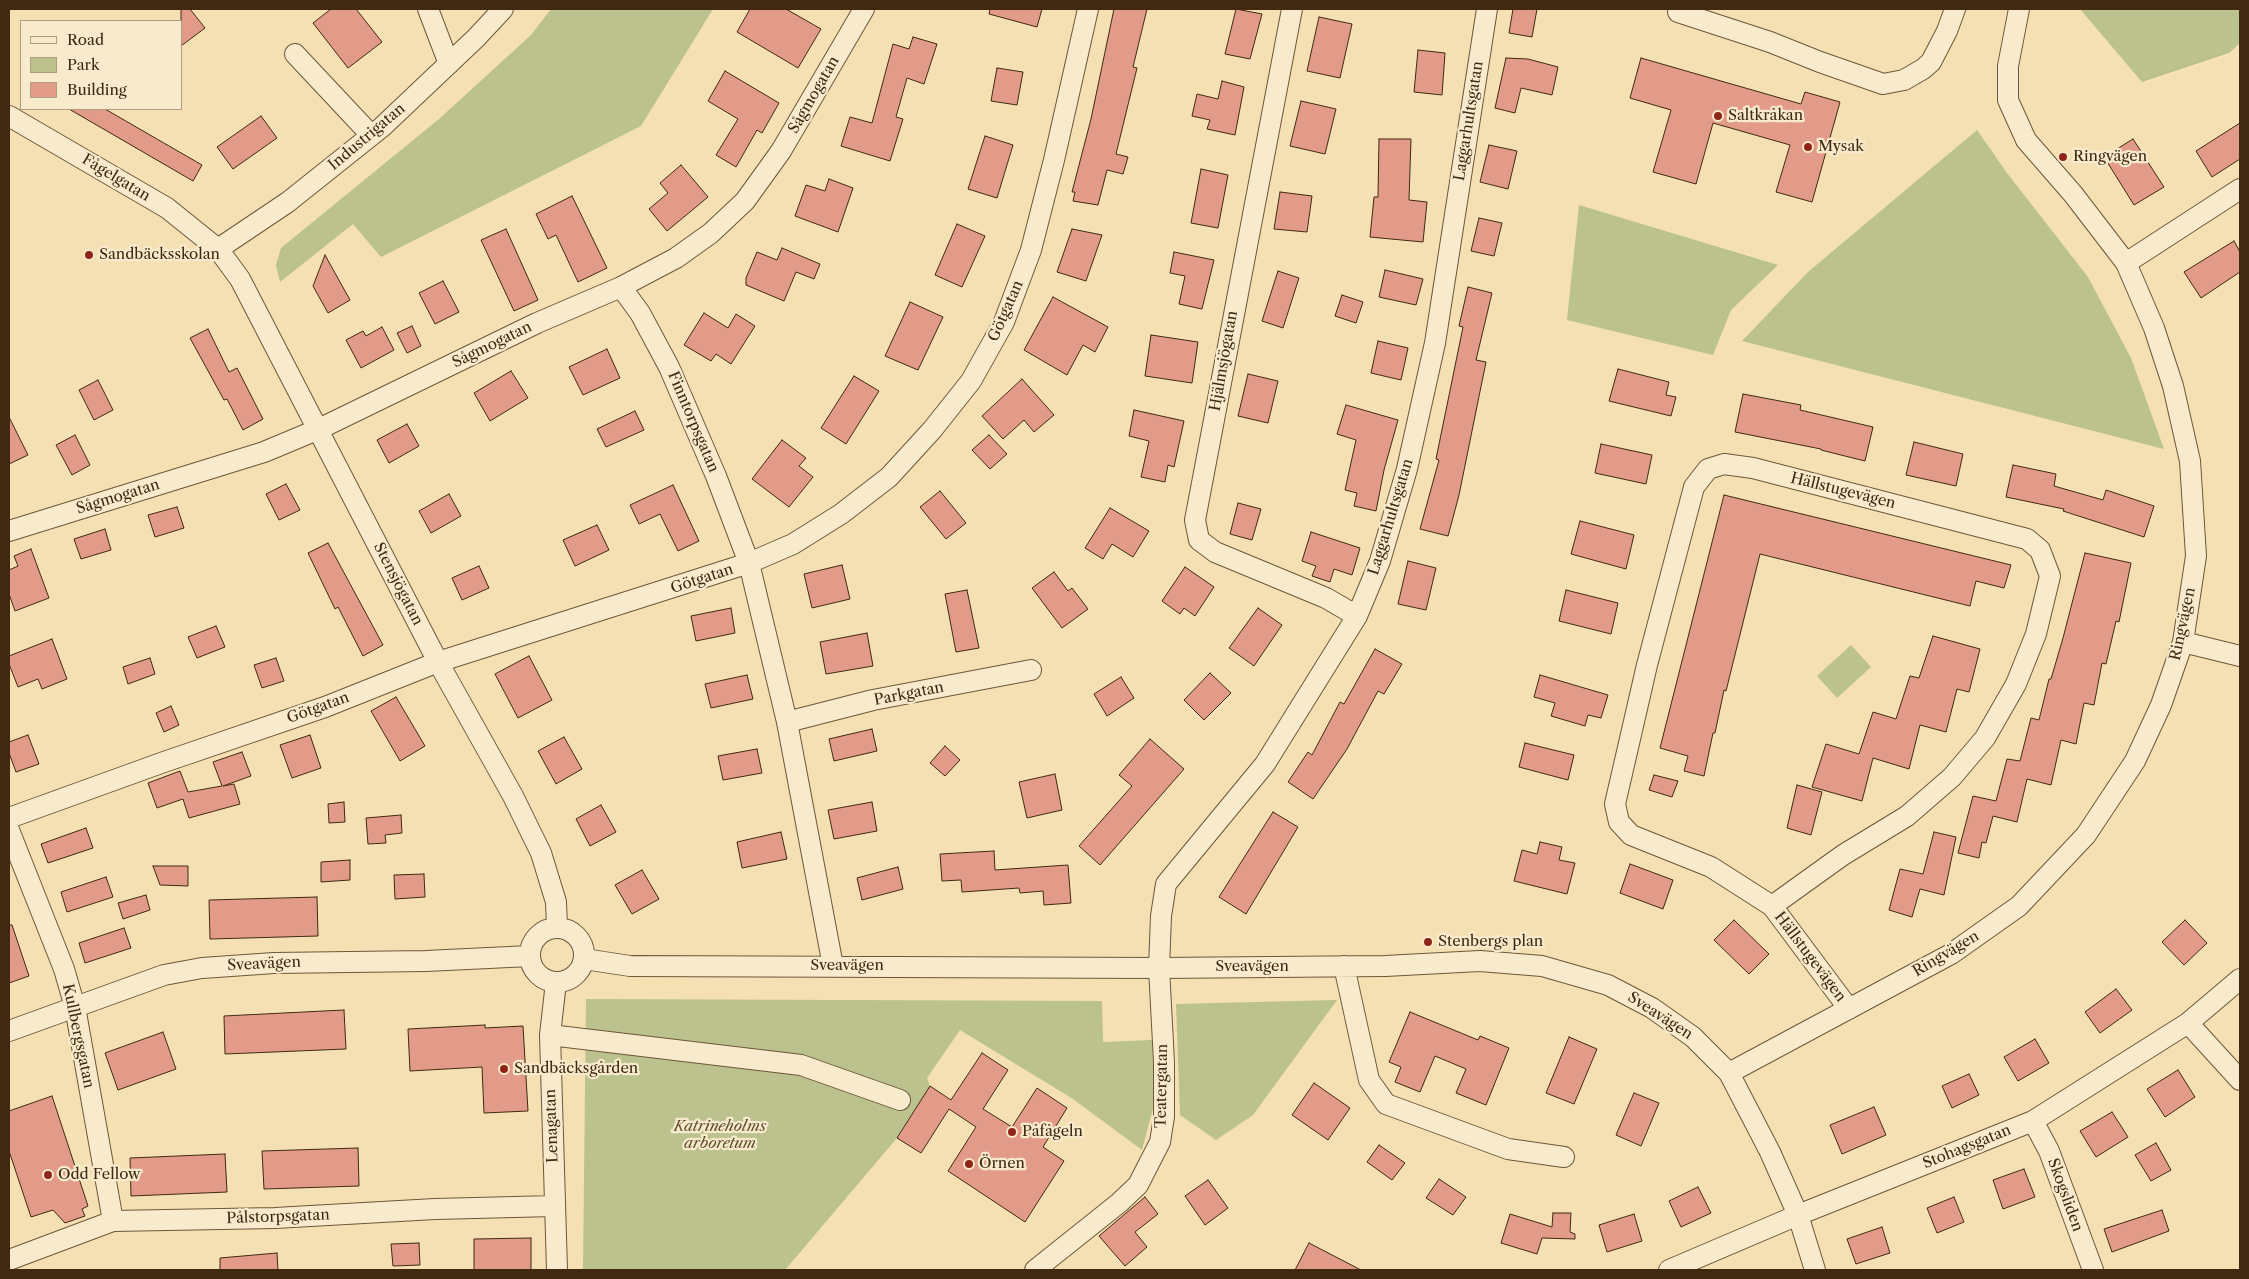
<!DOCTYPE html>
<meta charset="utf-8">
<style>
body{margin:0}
#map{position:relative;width:2249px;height:1279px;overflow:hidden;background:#f4e0b2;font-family:"Libre Caslon Text",serif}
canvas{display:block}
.frame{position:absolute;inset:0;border:10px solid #402910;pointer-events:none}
.legend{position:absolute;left:20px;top:20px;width:162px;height:90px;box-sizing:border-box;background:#f8ebcd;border:1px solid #ae9d81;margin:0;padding:6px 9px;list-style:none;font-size:15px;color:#402910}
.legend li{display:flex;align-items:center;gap:10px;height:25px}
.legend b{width:25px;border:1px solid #ae9d81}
</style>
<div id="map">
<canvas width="2249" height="1279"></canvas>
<div class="frame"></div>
<ul class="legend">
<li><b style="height:6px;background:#f8ebcd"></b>Road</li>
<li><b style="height:14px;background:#bbc28d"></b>Park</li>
<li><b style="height:14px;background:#e39b89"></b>Building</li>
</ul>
</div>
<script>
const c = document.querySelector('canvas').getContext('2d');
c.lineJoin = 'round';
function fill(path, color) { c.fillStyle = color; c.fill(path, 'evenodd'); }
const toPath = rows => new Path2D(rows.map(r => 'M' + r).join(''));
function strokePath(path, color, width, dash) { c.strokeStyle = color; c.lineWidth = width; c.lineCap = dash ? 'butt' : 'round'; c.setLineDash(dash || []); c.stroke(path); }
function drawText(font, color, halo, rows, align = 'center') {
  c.font = font + ' "Libre Caslon Text",serif'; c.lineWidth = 4.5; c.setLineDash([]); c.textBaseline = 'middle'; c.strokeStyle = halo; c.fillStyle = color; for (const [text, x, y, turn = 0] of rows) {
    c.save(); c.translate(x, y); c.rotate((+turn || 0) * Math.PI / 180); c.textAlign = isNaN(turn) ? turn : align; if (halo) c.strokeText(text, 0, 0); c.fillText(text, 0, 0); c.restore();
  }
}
fill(toPath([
 [551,9,713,9,641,126,381,257,353,224,280,282,276,265,281,248,439,119,531,35],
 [2080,9,2240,9,2240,43,2229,53,2142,82],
 [1977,130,2007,173,2088,277,2131,358,2164,449,1742,341,1808,272],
 [1579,205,1778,265,1731,310,1713,355,1567,320],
 [1851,645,1871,667,1837,698,1817,676],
 [586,999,1102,1001,1103,1042,1152,1040,1155,1101,1142,1150,1073,1099,960,1030,927,1078,930,1086,897,1138,785,1270,583,1270],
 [1337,1000,1253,1115,1216,1140,1180,1115,1176,1004]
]), '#bbc28d');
const building = toPath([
 [181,9,190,9,205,28,181,46,181,9],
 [331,9,356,9,382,42,348,68,313,23,331,9],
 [750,9,786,9,821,29,798,68,737,32,750,9],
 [990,9,1042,9,1037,27,989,14,990,9],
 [1114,9,1147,9,1133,67,1137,68,1116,154,1128,157,1123,174,1107,170,1098,205,1073,201,1075,192,1072,192,1091,119,1114,9],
 [1236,9,1262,14,1250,59,1225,54,1236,9],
 [1513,9,1537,9,1532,37,1509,33,1513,9],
 [1319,17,1352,24,1340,78,1307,71,1319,17],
 [913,37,937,44,924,84,907,78,896,117,903,119,890,161,841,146,850,117,872,123,893,44,909,49,913,37],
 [1418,50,1445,53,1442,95,1414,92,1418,50],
 [1506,58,1528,59,1558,67,1552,95,1521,88,1515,113,1495,108,1506,58],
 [1641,58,1801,104,1805,92,1840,102,1812,202,1776,192,1790,145,1713,123,1696,184,1653,172,1671,110,1630,98,1641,58],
 [997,68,1023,72,1017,105,991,101,997,68],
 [725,71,779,103,762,133,757,130,736,167,716,155,738,119,708,101,725,71],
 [1222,81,1244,87,1235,135,1207,129,1210,120,1192,116,1197,94,1218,99,1222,81],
 [1301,101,1336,109,1325,154,1290,146,1301,101],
 [69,109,105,109,202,165,193,181,69,109],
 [261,116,277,138,233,169,217,147,261,116],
 [2240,123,2240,159,2212,177,2196,151,2240,123],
 [985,136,1013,145,997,198,968,189,985,136],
 [1379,139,1411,139,1409,200,1427,202,1423,242,1370,237,1374,197,1378,197,1379,139],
 [2133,139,2164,187,2134,205,2104,157,2133,139],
 [1489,145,1517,151,1508,189,1480,182,1489,145],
 [681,165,708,197,667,231,649,209,668,193,660,183,681,165],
 [1201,169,1228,175,1218,228,1191,223,1201,169],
 [829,179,853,188,838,232,795,216,806,185,825,191,829,179],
 [1280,192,1312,196,1307,232,1274,229,1280,192],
 [572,196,607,268,578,282,556,235,548,239,536,214,572,196],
 [1479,218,1502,223,1494,256,1471,251,1479,218],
 [957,224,985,236,962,287,935,275,957,224],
 [506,229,538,300,514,311,481,240,506,229],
 [1072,229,1102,235,1086,281,1057,272,1072,229],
 [2234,241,2240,252,2240,272,2201,298,2184,272,2234,241],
 [782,248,820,264,814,279,796,272,784,301,746,285,746,278,757,252,777,260,782,248],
 [1174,252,1214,260,1202,309,1179,304,1185,276,1170,273,1174,252],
 [325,255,350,300,328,313,313,286,325,255],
 [1385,270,1423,279,1416,305,1379,297,1385,270],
 [1278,271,1299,278,1283,328,1262,321,1278,271],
 [443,281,459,312,435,324,419,293,443,281],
 [1468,287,1492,293,1476,360,1486,362,1459,495,1448,536,1420,529,1439,460,1436,459,1463,327,1459,326,1468,287],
 [1342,295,1363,302,1356,323,1335,316,1342,295],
 [1053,297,1108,327,1095,352,1083,345,1067,375,1024,350,1053,297],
 [910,302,943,317,918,370,885,356,910,302],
 [704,313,728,328,736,314,755,326,731,364,716,354,711,361,684,345,704,313],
 [412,326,421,346,407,353,397,333,412,326],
 [382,327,394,350,361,368,346,340,363,331,366,336,382,327],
 [208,329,229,372,237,368,263,419,243,430,227,399,224,400,190,338,208,329],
 [1151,335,1198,342,1192,383,1145,376,1151,335],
 [1378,341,1408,348,1401,380,1371,373,1378,341],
 [607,349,620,378,583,395,569,367,607,349],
 [1618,369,1669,382,1666,395,1676,397,1671,416,1609,401,1618,369],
 [511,371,528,398,490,421,474,393,511,371],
 [1248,374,1278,381,1268,423,1238,416,1248,374],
 [854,376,879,391,846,444,821,428,854,376],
 [1022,379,1054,415,1034,432,1024,420,1003,439,982,416,1022,379],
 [98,380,113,410,94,420,79,390,98,380],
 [1743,394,1801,405,1800,410,1873,427,1865,461,1821,450,1821,449,1735,432,1743,394],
 [1346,405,1398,420,1384,470,1376,511,1354,506,1357,493,1345,490,1356,440,1337,434,1346,405],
 [1134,410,1184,421,1174,467,1168,465,1165,482,1141,477,1149,441,1129,436,1134,410],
 [635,411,644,430,606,447,597,429,635,411],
 [9,417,28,455,9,464,9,417],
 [407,424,419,446,389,463,377,440,407,424],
 [75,435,90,465,72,475,56,445,75,435],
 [989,435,1007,454,990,469,972,450,989,435],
 [782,440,806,458,799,466,813,477,789,507,752,479,782,440],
 [1914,442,1963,454,1956,486,1906,475,1914,442],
 [1601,444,1652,455,1646,484,1595,473,1601,444],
 [2013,465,2056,474,2054,486,2103,500,2106,490,2154,506,2144,537,2063,511,2064,509,2006,497,2013,465],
 [286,484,300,510,279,520,266,494,286,484],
 [673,485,699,541,678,551,660,514,639,524,630,505,673,485],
 [940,491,966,523,946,539,920,507,940,491],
 [449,494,461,516,431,533,419,511,449,494],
 [1724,495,2011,565,2004,588,1976,581,1970,606,1760,554,1726,691,1724,690,1715,733,1713,733,1704,776,1684,771,1688,756,1660,748,1724,495],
 [1238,503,1261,509,1252,540,1230,534,1238,503],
 [177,507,184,528,155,537,148,515,177,507],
 [1110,508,1149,531,1133,557,1112,544,1103,559,1085,548,1110,508],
 [1580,521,1634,535,1626,569,1571,554,1580,521],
 [597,525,609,550,575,566,563,540,597,525],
 [105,529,111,550,81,559,74,539,105,529],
 [1311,532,1360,548,1352,575,1334,569,1330,582,1312,576,1316,566,1302,561,1311,532],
 [328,543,383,645,363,656,338,607,335,609,308,553,328,543],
 [31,549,49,598,15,611,9,594,9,570,18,566,14,556,31,549],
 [2085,553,2131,563,2119,622,2116,621,2106,664,2102,663,2094,705,2084,703,2076,744,2061,740,2051,785,2027,779,2017,822,1993,816,1986,843,1982,842,1979,858,1958,853,1973,796,1996,801,2007,759,2020,761,2031,718,2039,720,2049,679,2051,679,2063,638,2085,553],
 [1408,561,1436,568,1426,610,1398,604,1408,561],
 [842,565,850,599,812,608,804,574,842,565],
 [479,566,489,588,462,600,452,578,479,566],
 [1185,567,1214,587,1195,616,1184,608,1180,614,1162,601,1185,567],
 [1054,572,1068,591,1072,588,1088,609,1062,628,1032,588,1054,572],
 [967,590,979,648,956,652,945,594,967,590],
 [1566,590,1618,603,1611,634,1559,621,1566,590],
 [731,608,735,633,696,641,691,616,731,608],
 [1258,608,1282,625,1254,666,1229,648,1258,608],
 [216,626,225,647,197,658,188,637,216,626],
 [867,633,873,666,826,674,820,642,867,633],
 [1933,636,1980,649,1969,692,1957,689,1946,732,1920,725,1909,769,1873,758,1862,801,1812,787,1826,744,1859,754,1873,712,1896,719,1910,676,1919,678,1933,636],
 [52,639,67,679,42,689,38,679,18,687,9,664,9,656,52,639],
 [1375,649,1402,664,1384,694,1378,691,1347,749,1313,799,1288,782,1308,752,1312,755,1340,702,1344,704,1375,649],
 [529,656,552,700,518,718,495,674,529,656],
 [150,658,155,674,128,684,123,667,150,658],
 [276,658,284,681,262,688,254,665,276,658],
 [1210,673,1231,693,1204,720,1184,700,1210,673],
 [747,675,753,699,711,708,705,684,747,675],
 [1540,675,1608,695,1601,718,1588,715,1585,726,1551,716,1555,703,1534,697,1540,675],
 [1121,677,1134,698,1107,716,1094,694,1121,677],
 [396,697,425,746,400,761,371,711,396,697],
 [171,706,179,725,164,732,156,713,171,706],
 [872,729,877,751,834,761,829,739,872,729],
 [28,735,39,764,16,772,9,753,9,742,28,735],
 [310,735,321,768,292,778,280,745,310,735],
 [564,737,582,769,556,784,538,751,564,737],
 [1150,739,1184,769,1100,865,1079,846,1132,786,1119,775,1150,739],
 [1525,743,1574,755,1568,780,1519,767,1525,743],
 [945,746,960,760,945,776,930,763,945,746],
 [757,749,762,773,723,780,718,756,757,749],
 [242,752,251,776,223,786,234,784,240,804,189,818,183,799,157,808,148,783,180,771,188,792,222,786,213,762,242,752],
 [1055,774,1062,810,1027,818,1019,782,1055,774],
 [1654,775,1678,781,1672,797,1649,790,1654,775],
 [1797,785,1822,792,1811,835,1787,828,1797,785],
 [344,802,345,822,329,823,328,804,344,802],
 [872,802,877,831,834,839,828,810,872,802],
 [601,805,616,832,590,846,576,819,601,805],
 [1273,812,1298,827,1246,914,1219,897,1273,812],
 [401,815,402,833,385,835,386,843,368,844,366,818,401,815],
 [86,828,93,848,48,863,41,844,86,828],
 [781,832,787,859,742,868,737,842,781,832],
 [1934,832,1956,837,1944,895,1920,889,1912,917,1889,910,1900,869,1923,874,1934,832],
 [1540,842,1562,847,1559,860,1575,863,1567,894,1514,881,1522,850,1537,854,1540,842],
 [994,851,995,870,1068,865,1071,903,1044,905,1043,891,1020,893,1019,888,962,892,961,880,942,881,940,854,994,851],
 [350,860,350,880,321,882,321,862,350,860],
 [1630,864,1673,880,1663,909,1620,893,1630,864],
 [153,866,188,866,188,886,160,885,153,866],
 [898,867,903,889,862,900,857,878,898,867],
 [642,870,659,899,632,914,615,885,642,870],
 [424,874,425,897,395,899,394,875,424,874],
 [106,877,113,897,67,912,61,892,106,877],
 [146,895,150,910,123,919,118,903,146,895],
 [317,897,318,936,210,939,209,900,317,897],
 [1734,920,1769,954,1749,974,1714,940,1734,920],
 [2185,920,2207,943,2184,965,2162,942,2185,920],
 [9,925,12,925,29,976,9,983,9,925],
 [124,928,131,948,85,963,79,943,124,928],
 [2116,989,2132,1010,2100,1033,2085,1012,2116,989],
 [344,1010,346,1049,225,1054,224,1016,344,1010],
 [1410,1012,1478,1040,1480,1036,1509,1048,1486,1105,1456,1093,1466,1069,1435,1056,1420,1092,1395,1082,1401,1067,1389,1062,1410,1012],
 [485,1025,485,1028,523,1026,528,1111,484,1113,482,1067,410,1071,408,1029,485,1025],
 [163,1032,176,1069,118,1090,105,1053,163,1032],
 [1569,1037,1597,1049,1574,1104,1546,1093,1569,1037],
 [2035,1039,2049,1063,2018,1081,2004,1057,2035,1039],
 [982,1053,1008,1070,983,1109,1012,1127,1037,1088,1067,1108,1043,1147,1064,1161,1025,1222,948,1171,976,1127,949,1109,921,1153,897,1138,930,1086,951,1100,982,1053],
 [2178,1070,2195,1097,2165,1117,2147,1089,2178,1070],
 [1969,1074,1979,1095,1952,1108,1942,1086,1969,1074],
 [1314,1083,1350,1108,1328,1140,1292,1115,1314,1083],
 [1634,1093,1659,1103,1641,1146,1616,1135,1634,1093],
 [52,1096,88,1206,82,1209,85,1216,65,1223,53,1210,31,1217,9,1151,9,1111,52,1096],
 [1874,1107,1886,1135,1842,1154,1830,1125,1874,1107],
 [2112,1112,2128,1137,2096,1157,2080,1131,2112,1112],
 [2156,1143,2171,1170,2151,1181,2135,1155,2156,1143],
 [1379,1145,1405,1163,1392,1180,1367,1162,1379,1145],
 [358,1148,359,1186,264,1189,262,1151,358,1148],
 [225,1154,227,1192,131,1196,130,1158,225,1154],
 [2024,1169,2035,1197,2003,1209,1993,1180,2024,1169],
 [1439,1179,1466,1197,1453,1215,1426,1198,1439,1179],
 [1208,1180,1228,1208,1205,1225,1185,1196,1208,1180],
 [1698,1187,1711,1213,1681,1227,1669,1201,1698,1187],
 [1145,1197,1158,1214,1135,1232,1147,1247,1125,1266,1099,1236,1145,1197],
 [1954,1197,1964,1222,1937,1233,1927,1208,1954,1197],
 [2162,1210,2169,1231,2112,1252,2104,1229,2162,1210],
 [1553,1213,1571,1213,1570,1232,1575,1234,1575,1239,1542,1238,1537,1254,1501,1243,1510,1214,1552,1227,1553,1213],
 [1634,1214,1642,1241,1607,1252,1599,1225,1634,1214],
 [1882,1227,1890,1253,1856,1264,1847,1239,1882,1227],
 [531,1238,531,1270,474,1270,474,1239,531,1238],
 [419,1243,420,1265,393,1266,391,1244,419,1243],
 [1309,1243,1361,1270,1295,1270,1309,1243],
 [277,1253,278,1270,220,1270,220,1258,277,1253]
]);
fill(building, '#e39b89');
strokePath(building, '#402910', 1);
const minor = toPath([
 [428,9,449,64],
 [1292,9,1195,520,1199,540,1215,552,1326,598,1357,616],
 [1678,12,1770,42,1820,62,1883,84,1904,80,1923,69,1931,62,1947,31,1955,9],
 [295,54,371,135],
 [9,116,167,208,218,249,240,279,438,662,513,796,541,853,556,902,557,927],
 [218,249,288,202,382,127,476,38,503,9],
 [2126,263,2240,189],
 [621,287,640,313,669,367,716,476,749,563,787,722,833,966],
 [9,531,264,452,319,429,537,323,621,287,676,258,711,233,745,201,781,151,864,9],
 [2183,642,2240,656],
 [787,722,873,700,1031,670],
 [9,818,164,762,325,707,438,662,749,563,793,544,841,514,889,477,932,430,971,381,1004,322,1031,250,1054,160,1088,9],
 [9,830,64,969,75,1007,113,1221],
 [1772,906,1843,855,1907,816,1952,777,1985,738,2016,684,2036,634,2050,576,2040,550,2027,539,1753,468,1724,464,1708,469,1694,487,1647,665,1615,804,1619,822,1631,835,1711,867,1772,906,1849,1009],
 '530 955a27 27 0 1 1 54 0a27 27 0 1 1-54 0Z',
 [584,959,630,966,1159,968,1385,966,1480,961,1542,966,1608,985,1652,1008,1693,1037,1729,1073,1770,1152,1798,1215,1815,1270],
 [1344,966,1369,1080,1386,1104,1508,1149,1564,1157],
 [556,982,550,1035,557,1270],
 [2188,1023,2240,1080],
 [9,1031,164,975,202,968,274,963,426,961,530,956],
 [550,1035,801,1065,900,1100],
 [1729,1073,1951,954,2019,906,2086,835,2135,761,2161,705,2183,642,2196,556,2190,461,2173,386,2154,328,2126,263,2073,194,2026,140,2008,100,2008,66,2019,9],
 [2033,1121,2049,1151,2093,1270],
 [9,1260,113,1221,275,1218,435,1209,554,1206],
 [1035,1270,1119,1203,1138,1185,1160,1142,1164,1117,1164,1062,1159,968,1161,916,1166,884,1265,764,1357,616,1380,561,1407,469,1435,343,1487,9],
 [1669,1270,1798,1215,2033,1121,2188,1023,2240,979]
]);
strokePath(minor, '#6d5738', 22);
strokePath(minor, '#f8ebcd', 20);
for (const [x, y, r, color] of [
 [1718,116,5,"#8f2418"],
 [1808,147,5,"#8f2418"],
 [2063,157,5,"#8f2418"],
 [89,255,5,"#8f2418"],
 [1428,942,5,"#8f2418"],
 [504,1069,5,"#8f2418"],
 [1012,1132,5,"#8f2418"],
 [969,1164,5,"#8f2418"],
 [48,1175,5,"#8f2418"]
]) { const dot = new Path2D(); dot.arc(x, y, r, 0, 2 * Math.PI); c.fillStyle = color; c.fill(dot); strokePath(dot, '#f8ebcd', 2); }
drawText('15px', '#402910', '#f8ebcd', [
 ["Sågmogatan",814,95,-60],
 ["Laggarhultsgatan",1469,121,-81],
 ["Industrigatan",367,137,-40],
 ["Fågelgatan",116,178,31],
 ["Götgatan",1006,311,-66],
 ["Sågmogatan",492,345,-26],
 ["Hjälmsjögatan",1224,361,-80],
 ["Finntorpsgatan",693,422,67],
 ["Hällstugevägen",1843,491,14],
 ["Sågmogatan",118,497,-17],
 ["Laggarhultsgatan",1391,517,-73],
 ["Götgatan",702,579,-18],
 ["Stensjögatan",398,584,63],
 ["Ringvägen",2183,624,-78],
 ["Parkgatan",909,694,-11],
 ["Götgatan",318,708,-20],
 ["Ringvägen",1946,954,-31],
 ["Hällstugevägen",1810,957,53],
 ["Sveavägen",264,964,-3],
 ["Sveavägen",847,966],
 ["Sveavägen",1252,967],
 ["Sveavägen",1660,1016,33],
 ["Kullbergsgatan",78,1036,78],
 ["Teatergatan",1162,1086,-89],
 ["Lenagatan",552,1126,-92],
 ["Stohagsgatan",1967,1147,-22],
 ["Skogsliden",2065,1195,70],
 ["Pålstorpsgatan",278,1217,-2]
]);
drawText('15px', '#402910', '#f8ebcd', [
 ["Saltkråkan",1728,116],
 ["Mysak",1818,147],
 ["Ringvägen",2073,157],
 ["Sandbäcksskolan",99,255],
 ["Stenbergs plan",1438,942],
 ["Sandbäcksgården",514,1069],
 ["Påfågeln",1022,1132],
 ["Örnen",979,1164],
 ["Odd Fellow",58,1175]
], 'left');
drawText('italic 15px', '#5f4f2f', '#f8ebcd', [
 ["Katrineholms",720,1127],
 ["arboretum",720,1144]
]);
</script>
